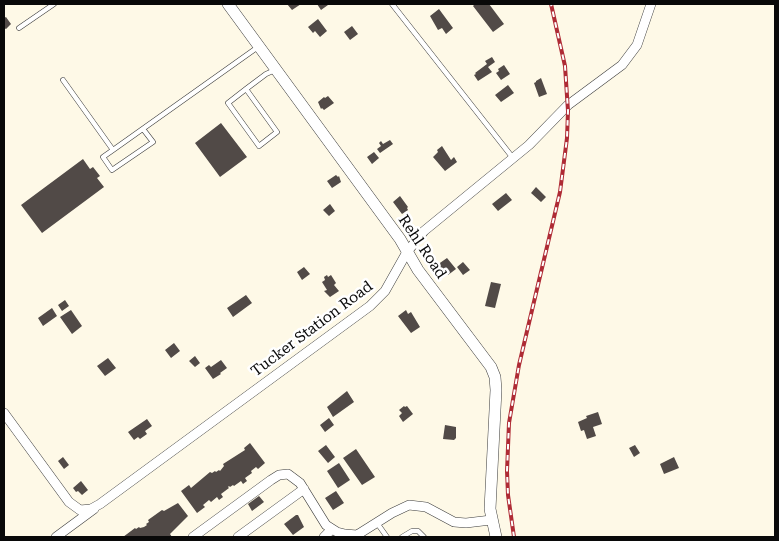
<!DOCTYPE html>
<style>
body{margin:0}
#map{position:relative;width:779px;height:541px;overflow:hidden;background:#fef9e7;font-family:"Roboto Serif",serif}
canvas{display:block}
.frame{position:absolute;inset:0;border:5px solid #090909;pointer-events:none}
</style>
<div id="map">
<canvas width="779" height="541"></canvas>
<div class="frame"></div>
</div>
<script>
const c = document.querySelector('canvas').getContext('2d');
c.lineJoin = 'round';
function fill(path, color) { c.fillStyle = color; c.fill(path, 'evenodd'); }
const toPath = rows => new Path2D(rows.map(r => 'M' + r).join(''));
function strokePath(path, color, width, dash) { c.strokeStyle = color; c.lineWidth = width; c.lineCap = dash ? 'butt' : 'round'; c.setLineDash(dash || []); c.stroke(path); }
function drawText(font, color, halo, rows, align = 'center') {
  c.font = font + ' "Roboto Serif",serif'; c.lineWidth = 5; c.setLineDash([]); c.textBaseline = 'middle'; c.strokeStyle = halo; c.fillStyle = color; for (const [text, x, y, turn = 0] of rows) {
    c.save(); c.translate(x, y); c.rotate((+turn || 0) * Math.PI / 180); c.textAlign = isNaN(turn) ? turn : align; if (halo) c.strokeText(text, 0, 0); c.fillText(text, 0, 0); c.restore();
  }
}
fill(toPath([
 [287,4,301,4,292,10],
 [317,4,327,4,328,5,321,10],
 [475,4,489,4,504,24,493,32,473,6],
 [439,9,453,28,446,34,442,28,438,30,430,16],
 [6,17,11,24,6,29,4,28,4,18],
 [318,19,327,31,320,37,315,31,313,33,308,27],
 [352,26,358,34,350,40,344,32],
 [492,57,495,62,488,67,492,72,478,81,474,75,476,74,475,73,487,64,485,61],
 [504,65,510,74,501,80,496,73,499,71,498,69],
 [541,78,547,94,539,97,534,83,536,82,536,81],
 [508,85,514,93,501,102,495,95],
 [328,96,334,103,324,110,322,108,321,109,318,102,324,97,325,98],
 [221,123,247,157,220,177,195,143],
 [390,140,393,144,380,153,377,149,381,146,379,143,381,141,383,144],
 [442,146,451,160,454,157,457,162,445,171,433,157,438,152,437,150],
 [374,152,379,158,372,164,367,157],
 [83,159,90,169,93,167,100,176,97,178,104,187,42,233,21,205],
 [336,175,338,177,339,176,341,182,332,188,327,181],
 [536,187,546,197,541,202,531,193],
 [506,193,512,200,498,211,492,204],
 [400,196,408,207,407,208,408,210,402,214,393,202],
 [330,204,335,211,329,216,323,210],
 [447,258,456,269,448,275,446,272,444,273,437,269,439,268,437,265],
 [463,262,470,270,463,275,457,267],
 [304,267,310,274,302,280,297,272],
 [327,275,328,277,331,275,336,283,334,285,339,291,330,297,324,291,327,290,322,282,325,280,324,277],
 [491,282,501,284,495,308,485,306],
 [246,295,252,303,233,317,227,308],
 [65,300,69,306,62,311,58,305],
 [52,308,57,316,43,326,38,318],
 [71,310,82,326,72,334,60,317],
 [406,310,408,314,411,312,420,327,411,333,398,316],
 [174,343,180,351,171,358,165,350],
 [195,356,200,363,195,367,189,361],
 [108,358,116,368,105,376,97,366],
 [221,360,227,368,220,373,221,374,213,379,205,368,209,365,211,367],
 [347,391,354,402,333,417,327,407],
 [404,406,405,407,407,406,413,414,403,422,399,416,402,413,399,410],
 [598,412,602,424,593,427,596,436,587,439,584,430,581,431,578,422,587,418,586,416],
 [329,418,334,425,325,432,320,425],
 [147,419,152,426,145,431,147,434,140,439,138,437,134,440,128,432],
 [445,425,456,427,456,438,454,440,443,439],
 [250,443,265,463,258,469,256,467,251,471,252,473,245,478,247,481,243,484,241,481,234,486,233,485,230,487,229,486,228,487,229,488,221,494,223,497,219,500,217,497,211,502,209,500,203,505,205,507,197,513,181,491,189,485,191,488,210,472,212,473,215,471,216,472,219,470,220,471,224,466,223,464,245,450,244,448],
 [326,445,335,457,328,463,318,451],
 [635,445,640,453,634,457,629,448],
 [356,449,375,477,362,485,343,458],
 [63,457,69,465,64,469,58,461],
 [674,457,679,468,664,474,660,464],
 [339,463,350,480,338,488,327,471],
 [81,481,88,490,82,495,78,491,76,492,73,488],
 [336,491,344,503,333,510,325,498],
 [259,496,264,502,252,511,248,504],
 [178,503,188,516,170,534,172,537,123,537,135,528,136,529,139,527,140,528,144,527,147,525,146,524,149,522,148,520,162,510,164,511],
 [296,515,298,515,304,527,293,535,284,524]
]), '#514a47');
const service = toPath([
 [392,4,513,158],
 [19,28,54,4],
 [63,80,113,150,258,47],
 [246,89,277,132,259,146,228,103,246,89,266,74,275,70],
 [113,150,103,157,112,170,153,142,143,129],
 [377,523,387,537],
 [402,537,412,531,418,531,424,537]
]);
const minor = toPath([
 [4,413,69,502,80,510,91,509,100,504,370,306,385,291,407,252,424,231,529,145,568,105,622,65,637,45,651,4],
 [56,537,94,509],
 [193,537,271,480,279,475,288,474,300,483,326,525,337,532,345,534,357,535,392,513,409,505,426,507,454,522,466,523,491,520],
 [238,537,304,489],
 [324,537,332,529]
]);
const tertiary = toPath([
 [228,4,400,239,418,270,491,367,495,377,496,390,490,509,496,537]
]);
strokePath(service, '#3c3c3c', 5.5);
strokePath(minor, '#3c3c3c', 10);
strokePath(tertiary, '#3c3c3c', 12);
strokePath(service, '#fff', 4.5);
strokePath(minor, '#fff', 9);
strokePath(tertiary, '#fff', 11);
const rail = toPath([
 [514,537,508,495,507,471,509,423,519,365,560,192,567,138,568,111,565,66,551,4]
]);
strokePath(rail, '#af2b35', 4);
strokePath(rail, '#fff', 2, [5.5]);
drawText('15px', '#090909', '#fff', [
 ["Rehl Road",422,247,56],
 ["Tucker Station Road",312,329,-37]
]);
</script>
